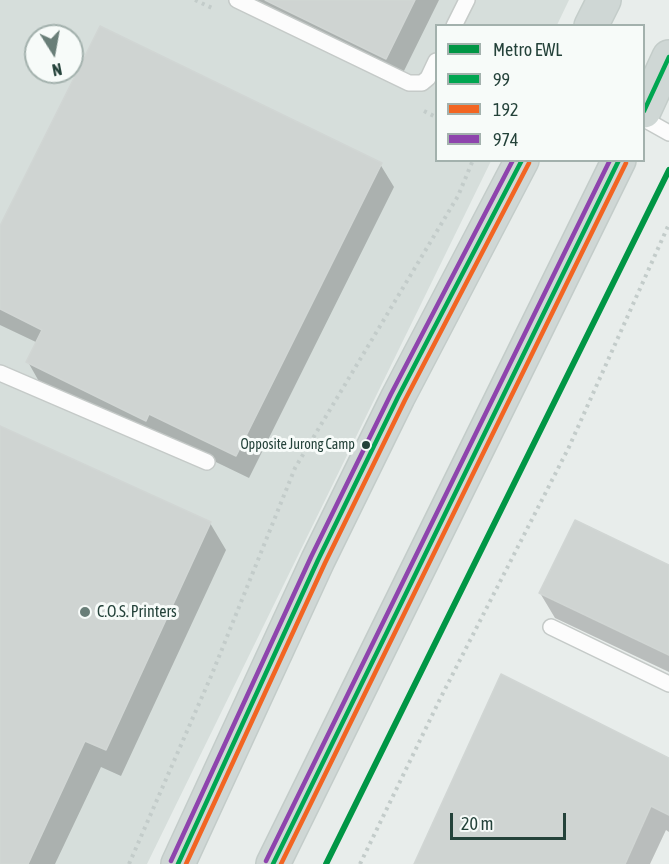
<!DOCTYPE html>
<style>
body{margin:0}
#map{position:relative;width:669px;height:864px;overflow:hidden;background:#e8edeb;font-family:"Asap Condensed",sans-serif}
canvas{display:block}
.legend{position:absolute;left:435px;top:24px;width:210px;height:138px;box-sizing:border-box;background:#f7fbf9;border:2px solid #a3b1ad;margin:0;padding:8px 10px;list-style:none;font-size:18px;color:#24423a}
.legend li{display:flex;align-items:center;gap:12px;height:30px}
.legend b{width:30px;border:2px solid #a3b1ad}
.north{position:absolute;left:24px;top:24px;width:60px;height:60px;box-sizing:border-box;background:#f7fbf9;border:2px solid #a3b1ad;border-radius:50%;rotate:169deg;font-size:16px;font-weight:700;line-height:24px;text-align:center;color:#24423a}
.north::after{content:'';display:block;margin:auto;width:21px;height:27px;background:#697e78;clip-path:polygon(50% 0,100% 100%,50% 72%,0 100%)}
.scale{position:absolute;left:450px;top:813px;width:116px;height:27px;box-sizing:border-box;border:3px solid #24423a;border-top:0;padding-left:8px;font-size:18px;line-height:21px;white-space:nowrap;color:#24423a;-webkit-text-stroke:4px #f7fbf9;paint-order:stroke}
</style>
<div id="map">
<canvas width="669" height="864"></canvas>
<ul class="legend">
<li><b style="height:8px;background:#009645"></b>Metro EWL</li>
<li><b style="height:8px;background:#00a651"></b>99</li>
<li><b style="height:8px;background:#f26522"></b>192</li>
<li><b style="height:8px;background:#8e44ad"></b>974</li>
</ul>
<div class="north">N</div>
<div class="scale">20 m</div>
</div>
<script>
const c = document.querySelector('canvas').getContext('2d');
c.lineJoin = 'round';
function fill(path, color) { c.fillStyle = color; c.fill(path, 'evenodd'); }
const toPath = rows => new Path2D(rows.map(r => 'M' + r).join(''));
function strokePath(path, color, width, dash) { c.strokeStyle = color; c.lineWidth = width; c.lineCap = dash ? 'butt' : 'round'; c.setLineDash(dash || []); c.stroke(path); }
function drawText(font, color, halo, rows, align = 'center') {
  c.font = font + ' "Asap Condensed",sans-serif'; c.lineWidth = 6; c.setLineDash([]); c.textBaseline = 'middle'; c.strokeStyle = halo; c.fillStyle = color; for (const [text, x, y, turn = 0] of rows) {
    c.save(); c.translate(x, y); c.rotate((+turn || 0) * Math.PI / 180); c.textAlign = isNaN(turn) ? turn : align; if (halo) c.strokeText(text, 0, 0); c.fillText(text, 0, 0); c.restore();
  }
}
fill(toPath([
 [0,0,569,0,557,25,436,26,436,160,491,161,147,864,0,864],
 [36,36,72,36,72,72,36,72]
]), '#d6dedb');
fill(toPath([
 [233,0,439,0,399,81],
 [380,164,394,187,249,478,162,436,41,385,28,362,38,343,0,325,0,229],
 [0,428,210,523,226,550,121,776,101,767,55,864,0,864],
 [669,567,669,672,555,618,540,593],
 [669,760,669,832,666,830,650,864,416,864]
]), '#0003');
const building = toPath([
 [265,0,415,0,386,59,265,0],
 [100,26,382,163,236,456,149,414,146,421,26,362,42,330,0,309,0,226,100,26],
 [0,426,211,522,106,750,85,741,28,864,0,864,0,426],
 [575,520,669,565,669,655,539,593,575,520],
 [501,674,669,758,669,815,651,806,625,864,414,864,501,674]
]);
fill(building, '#cfd4d2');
strokePath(building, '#d1d6d4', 1.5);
const service = toPath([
 [237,0,409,83,422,83,428,78,436,61],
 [454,26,467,0],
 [644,119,669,133],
 [0,373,207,462],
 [551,627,669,684]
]);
const primary = toPath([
 [591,26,604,0],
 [644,111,669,57],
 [178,864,318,560,398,397,522,160],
 [273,864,619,160]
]);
strokePath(service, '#c5cac8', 18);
strokePath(primary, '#c3ccc9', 36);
strokePath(toPath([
 [195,0,212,8],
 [424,111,436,117],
 [129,864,212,674,295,468,458,196,473,160],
 [360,864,440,699,569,447,669,224]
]), '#c3ccca', 4, [3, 4.5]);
strokePath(service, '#fcfcfc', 15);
strokePath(primary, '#cfd7d5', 33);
strokePath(toPath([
 [644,111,669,57],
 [178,864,318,560,398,397,522,160],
 [273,864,619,160]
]), '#00a651', 4.5);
strokePath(toPath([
 [186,864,325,563,405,400,529,163],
 [281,864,626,163]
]), '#f26522', 4.5);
strokePath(toPath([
 [171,861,311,557,391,394,513,160],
 [266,861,610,160]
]), '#8e44ad', 4.5);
strokePath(toPath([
 [326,864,669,170]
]), '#009645', 6);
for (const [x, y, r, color] of [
 [366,445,5,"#24423a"],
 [85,612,6,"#697e78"]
]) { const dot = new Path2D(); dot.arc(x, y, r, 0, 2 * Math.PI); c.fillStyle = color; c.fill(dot); strokePath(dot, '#f7fbf9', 2); }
drawText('14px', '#24423a', '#f7fbf9', [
 ["Opposite Jurong Camp",355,445]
], 'right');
drawText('16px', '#24423a', '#f7fbf9', [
 ["C.O.S. Printers",97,612]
], 'left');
</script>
